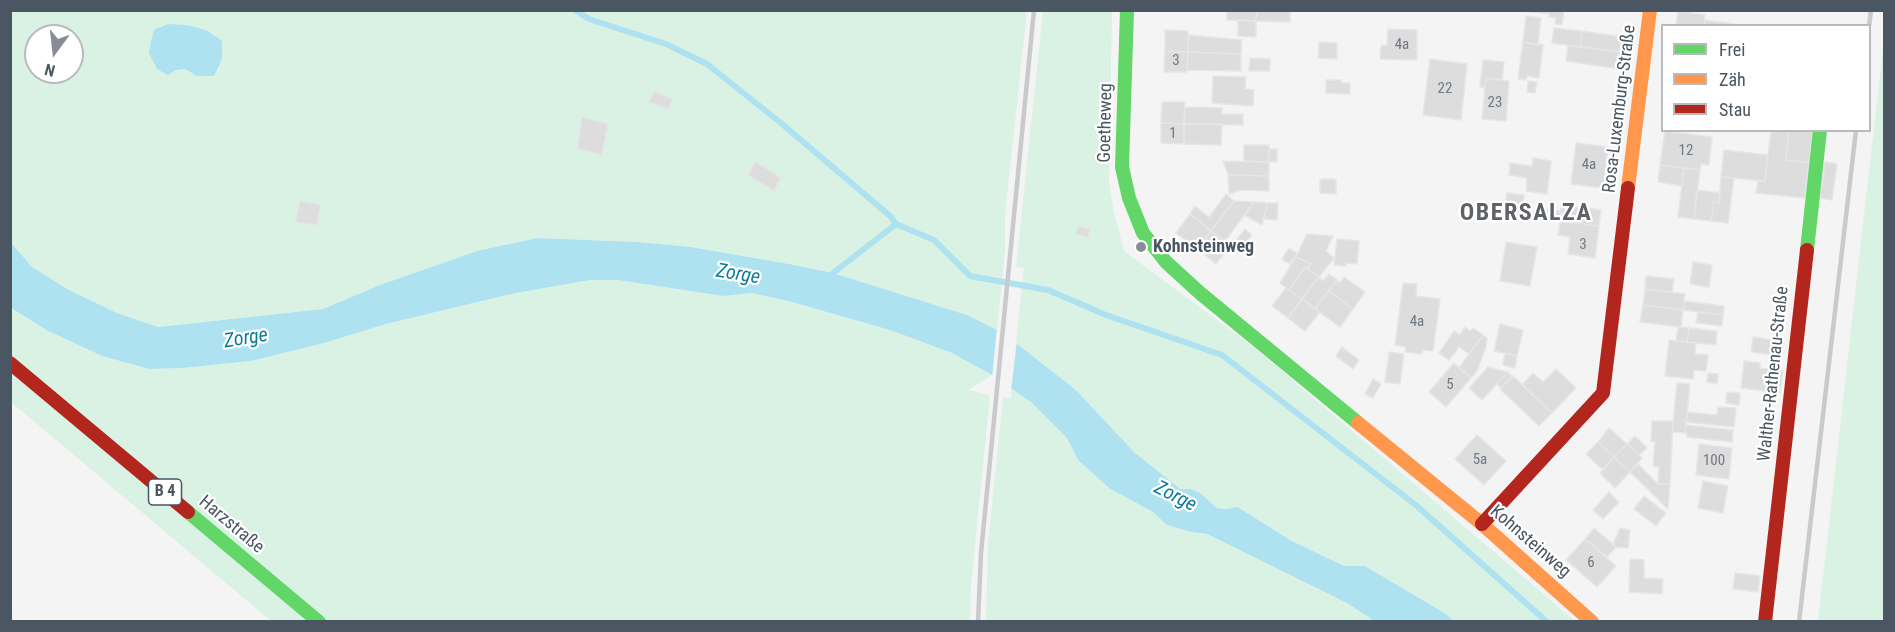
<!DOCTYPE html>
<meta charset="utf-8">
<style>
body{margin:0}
#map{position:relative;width:1895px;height:632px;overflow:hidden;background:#f4f4f4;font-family:"Roboto Condensed",sans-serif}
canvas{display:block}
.frame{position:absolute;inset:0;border:12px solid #4a5661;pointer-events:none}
.legend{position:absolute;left:1661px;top:24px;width:210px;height:108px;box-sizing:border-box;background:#fff;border:2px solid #b7bbc0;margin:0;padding:8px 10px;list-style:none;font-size:18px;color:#4a5661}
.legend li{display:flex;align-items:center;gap:12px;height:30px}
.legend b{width:30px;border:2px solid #b7bbc0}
.north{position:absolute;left:24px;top:24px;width:60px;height:60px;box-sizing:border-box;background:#fff;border:2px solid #b7bbc0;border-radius:50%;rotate:195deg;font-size:16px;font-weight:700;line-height:24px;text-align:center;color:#4a5661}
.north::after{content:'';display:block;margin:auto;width:21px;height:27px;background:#868d94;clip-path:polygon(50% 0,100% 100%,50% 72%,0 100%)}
</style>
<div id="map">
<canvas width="1895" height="632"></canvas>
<div class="frame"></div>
<ul class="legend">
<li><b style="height:8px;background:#63d668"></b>Frei</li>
<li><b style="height:8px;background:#ff974d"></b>Zäh</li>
<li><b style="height:8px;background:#b3261e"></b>Stau</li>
</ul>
<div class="north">N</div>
</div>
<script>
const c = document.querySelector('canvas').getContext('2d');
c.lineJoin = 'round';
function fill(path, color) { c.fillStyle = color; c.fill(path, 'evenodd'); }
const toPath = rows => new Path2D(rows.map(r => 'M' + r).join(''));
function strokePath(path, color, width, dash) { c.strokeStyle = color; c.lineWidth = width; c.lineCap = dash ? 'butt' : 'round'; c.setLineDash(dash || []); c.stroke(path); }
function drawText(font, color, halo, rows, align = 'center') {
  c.font = font + ' "Roboto Condensed",sans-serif'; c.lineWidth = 4.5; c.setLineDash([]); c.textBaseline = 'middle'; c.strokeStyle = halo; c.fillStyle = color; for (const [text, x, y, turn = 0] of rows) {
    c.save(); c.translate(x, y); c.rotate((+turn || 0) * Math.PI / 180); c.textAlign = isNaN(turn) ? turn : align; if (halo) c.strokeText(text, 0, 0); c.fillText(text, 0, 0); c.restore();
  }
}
fill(toPath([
 [10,11,1027,11,1005,214,1005,250,997,330,967,315,833,273,789,264,691,247,638,242,537,238,477,251,380,285,323,309,158,327,117,313,69,290,32,267,11,241],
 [36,36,72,36,72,72,36,72],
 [1043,11,1112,11,1109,183,1114,213,1124,251,1256,349,1575,621,1454,621,1446,614,1365,566,1344,566,1290,540,1239,507,1226,509,1217,508,1200,493,1191,489,1180,489,1152,468,1134,452,1076,390,1016,343,1024,268,1016,267],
 [1884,39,1884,621,1818,621,1883,48],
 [590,280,618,280,723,296,752,293,792,302,890,330,952,353,992,375,968,390,990,395,971,585,970,621,271,621,11,402,10,308,48,331,102,356,149,369,183,368,251,361,324,343,386,324,511,294],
 [1012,387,1031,402,1067,438,1078,460,1109,488,1153,512,1167,525,1191,532,1207,534,1347,603,1374,621,986,622,988,544,1003,397,1011,398]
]), '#d9f2e3');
fill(toPath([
 [168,24,186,25,206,30,222,41,222,59,214,76,197,76,185,69,176,70,168,75,157,69,149,53,151,41,154,30],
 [537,238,638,242,691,247,789,264,833,273,967,315,997,330,1016,343,1076,390,1134,452,1180,489,1191,489,1200,493,1217,508,1226,509,1238,507,1290,540,1344,566,1365,566,1446,614,1454,621,1374,621,1347,603,1207,534,1191,532,1167,525,1153,512,1109,488,1078,460,1067,438,1031,402,992,375,952,353,890,330,792,302,752,293,723,296,618,280,590,280,511,294,386,324,324,343,251,361,183,368,149,369,102,356,48,331,11,308,10,241,32,267,69,290,117,313,158,327,323,309,380,285,477,251]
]), '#aee2f0');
fill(toPath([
 [997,327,1017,340,1011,391,992,378]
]), '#f4f4f4');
strokePath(toPath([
 [575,10,589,19,666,44,707,64,781,123,890,216,896,224,934,240,970,276,1048,290,1106,315,1222,355,1417,506,1547,622],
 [828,277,896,224]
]), '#aee2f0', 6);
const building = toPath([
 [1227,10,1257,10,1256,21,1227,20,1227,10],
 [1257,10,1290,10,1290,22,1256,21,1257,10],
 [1564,10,1562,25,1555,24,1556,18,1549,17,1549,14,1527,11,1564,10],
 [1678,11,1705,15,1704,26,1676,26,1678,11],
 [1526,16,1541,18,1538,45,1523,42,1526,16],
 [1238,20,1256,21,1256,37,1238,36,1238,20],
 [1705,20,1747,26,1704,26,1705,20],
 [1554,28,1582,31,1580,47,1552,43,1554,28],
 [1388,29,1417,30,1417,60,1380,59,1381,45,1387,45,1388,29],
 [1165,30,1188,31,1188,52,1165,51,1165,30],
 [1582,31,1624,37,1622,52,1580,47,1582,31],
 [1188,35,1242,40,1241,54,1188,52,1188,35],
 [1319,42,1337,43,1337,59,1318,58,1319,42],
 [1523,42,1543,45,1539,78,1527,76,1526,80,1518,79,1523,42],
 [1568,45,1622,52,1620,69,1566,61,1568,45],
 [1165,51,1188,52,1187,72,1164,72,1165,51],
 [1188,52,1241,54,1241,71,1187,70,1188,52],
 [1250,58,1270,59,1270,71,1249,71,1250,58],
 [1430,59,1467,64,1461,120,1423,115,1430,59],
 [1483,60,1504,62,1502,80,1486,78,1485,88,1480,87,1483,60],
 [1213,76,1246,77,1245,89,1254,90,1253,106,1212,103,1213,76],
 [1486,78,1509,81,1506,121,1482,119,1486,78],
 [1326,80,1341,80,1341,83,1350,83,1350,94,1326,93,1326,80],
 [1528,81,1537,82,1535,93,1527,92,1528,81],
 [654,91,673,99,668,110,649,102,654,91],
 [1162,102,1185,102,1184,124,1161,123,1162,102],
 [1185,107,1222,108,1222,114,1243,114,1243,125,1184,124,1185,107],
 [582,117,608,124,602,155,577,149,582,117],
 [1161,123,1184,124,1184,144,1161,143,1161,123],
 [1184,124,1222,124,1221,145,1184,144,1184,124],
 [1771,130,1789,130,1786,160,1809,163,1805,198,1756,193,1758,181,1765,181,1771,130],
 [1789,130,1813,130,1809,163,1786,160,1789,130],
 [1665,131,1712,137,1709,165,1701,164,1700,170,1660,165,1665,131],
 [1576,143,1608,147,1603,188,1571,184,1576,143],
 [1244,145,1269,145,1269,162,1244,161,1244,145],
 [1269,149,1277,149,1277,162,1269,162,1269,149],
 [1724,150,1768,155,1765,181,1721,177,1724,150],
 [1533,158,1551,161,1547,194,1526,191,1527,178,1509,175,1510,163,1532,166,1533,158],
 [755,161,781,178,774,191,748,175,755,161],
 [1223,161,1269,162,1269,176,1228,175,1223,161],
 [1825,162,1837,164,1832,200,1820,198,1825,162],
 [1660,165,1684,168,1682,186,1658,182,1660,165],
 [1684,168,1700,170,1694,219,1678,217,1684,168],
 [1228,175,1269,176,1269,191,1241,190,1229,194,1228,175],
 [1721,177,1734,178,1728,223,1711,221,1714,202,1719,203,1721,177],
 [1320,179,1336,179,1336,194,1320,193,1320,179],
 [1697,190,1720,193,1719,203,1714,202,1711,221,1694,219,1697,190],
 [1507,193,1524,195,1522,210,1544,212,1543,220,1504,215,1507,193],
 [1226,194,1234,201,1211,231,1190,214,1195,206,1209,217,1226,194],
 [300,201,321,205,317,225,295,222,300,201],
 [1234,201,1254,202,1225,241,1211,231,1234,201],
 [1254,202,1268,203,1262,225,1244,215,1254,202],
 [1268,203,1278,203,1277,220,1263,219,1268,203],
 [1561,205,1601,210,1599,226,1560,221,1561,205],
 [1544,209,1561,211,1560,221,1543,220,1544,209],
 [1190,214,1211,231,1198,249,1176,233,1190,214],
 [1560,221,1599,226,1595,258,1568,254,1570,237,1558,235,1560,221],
 [1078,226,1090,229,1088,238,1076,234,1078,226],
 [1245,229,1252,235,1238,253,1230,248,1245,229],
 [1211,231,1231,245,1216,264,1198,249,1211,231],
 [1307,234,1333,236,1326,251,1334,258,1319,277,1307,269,1311,264,1296,257,1307,234],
 [1337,239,1359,241,1357,264,1346,263,1345,266,1334,265,1337,239],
 [1506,242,1537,247,1530,286,1500,281,1506,242],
 [1289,248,1297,253,1290,264,1282,259,1289,248],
 [1296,257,1311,264,1307,269,1305,267,1289,290,1280,283,1296,257],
 [1693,262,1712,265,1709,287,1690,284,1693,262],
 [1305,267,1319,277,1302,299,1289,290,1305,267],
 [1329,274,1337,280,1315,309,1302,299,1319,277,1323,281,1329,274],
 [1646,276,1674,279,1672,292,1645,289,1646,276],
 [1344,277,1365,292,1353,309,1329,291,1337,280,1340,283,1344,277],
 [1403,283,1417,284,1416,296,1440,299,1433,351,1423,350,1422,354,1405,352,1406,347,1395,345,1403,283],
 [1286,288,1302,299,1288,318,1272,306,1286,288],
 [1645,289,1685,294,1683,310,1643,305,1645,289],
 [1329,291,1353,309,1340,327,1315,309,1329,291],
 [1302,299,1320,312,1305,331,1288,318,1302,299],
 [1684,301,1724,306,1723,315,1683,310,1684,301],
 [1643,305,1683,310,1681,327,1640,322,1643,305],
 [1698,312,1723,315,1722,326,1696,323,1698,312],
 [1500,324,1523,330,1517,356,1494,351,1500,324],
 [1465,327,1470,331,1473,328,1483,335,1469,354,1459,347,1449,360,1439,353,1454,331,1460,335,1465,327],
 [1678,327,1689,328,1687,342,1676,341,1678,327],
 [1689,328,1717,331,1716,345,1687,342,1689,328],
 [1483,335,1487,338,1486,347,1477,371,1471,378,1459,368,1483,335],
 [1753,337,1784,342,1782,356,1751,352,1753,337],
 [1669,340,1696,343,1695,354,1708,355,1706,371,1694,370,1693,379,1665,376,1669,340],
 [1342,347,1359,360,1353,369,1336,356,1342,347],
 [1389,352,1404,354,1400,384,1385,382,1389,352],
 [1505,353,1517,356,1515,368,1503,365,1505,353],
 [1744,361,1760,363,1760,368,1783,371,1780,393,1741,388,1744,361],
 [1454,363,1471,378,1446,407,1429,392,1454,363],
 [1488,367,1508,372,1482,400,1469,388,1488,367],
 [1556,369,1576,388,1552,413,1522,385,1533,373,1543,382,1556,369],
 [1508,372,1512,376,1501,388,1497,384,1508,372],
 [1708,373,1718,374,1717,384,1707,382,1708,373],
 [1513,376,1552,413,1539,426,1500,389,1513,376],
 [1373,379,1381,384,1373,398,1365,394,1373,379],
 [1677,383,1690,384,1685,433,1672,432,1677,383],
 [1727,392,1740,393,1739,405,1726,403,1727,392],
 [1718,407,1736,408,1734,427,1686,422,1687,412,1717,415,1718,407],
 [1652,421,1673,421,1670,484,1658,484,1659,467,1653,466,1655,442,1651,441,1652,421],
 [1686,425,1733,430,1732,442,1687,437,1687,434,1685,433,1686,425],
 [1609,428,1627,444,1614,457,1598,442,1609,428],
 [1477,435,1506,461,1484,485,1455,459,1477,435],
 [1635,436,1647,448,1639,455,1627,444,1635,436],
 [1598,442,1614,457,1603,470,1586,454,1598,442],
 [1627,444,1642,458,1630,472,1614,457,1627,444],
 [1699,444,1732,448,1729,479,1696,475,1699,444],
 [1614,457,1630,472,1615,488,1600,473,1614,457],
 [1638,464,1658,484,1670,484,1668,509,1630,472,1638,464],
 [1703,481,1728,486,1723,513,1698,508,1703,481],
 [1609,492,1619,502,1603,519,1593,510,1609,492],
 [1644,496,1666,513,1656,526,1634,509,1644,496],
 [1594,528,1616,547,1607,557,1585,539,1594,528],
 [1620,528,1630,530,1628,548,1616,547,1613,545,1620,528],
 [1585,539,1616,566,1597,587,1566,560,1585,539],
 [1630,559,1644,560,1644,578,1663,579,1662,594,1629,592,1630,559],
 [1735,573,1760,576,1758,592,1733,589,1735,573]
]);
fill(building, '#ddddde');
strokePath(building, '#e5e6e7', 1.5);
strokePath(toPath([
 [1127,10,1122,167,1129,198,1143,233,1166,262,1200,293,1358,423],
 [1807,250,1820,130],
 [188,512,319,622]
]), '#63d668', 14);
strokePath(toPath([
 [1628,188,1650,10],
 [1358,423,1482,524,1592,622]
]), '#ff974d', 14);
strokePath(toPath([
 [10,363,188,512],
 [1482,524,1603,393,1628,188],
 [1765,622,1807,250]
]), '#b3261e', 14);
strokePath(toPath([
 [1869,26,1871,10],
 [978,622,981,553,1034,10],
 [1799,622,1856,130]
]), '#c9cacc', 4.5);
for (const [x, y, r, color] of [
 [1141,247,6,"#868d94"]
]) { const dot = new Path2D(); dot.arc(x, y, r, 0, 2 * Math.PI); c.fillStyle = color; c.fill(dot); strokePath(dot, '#fff', 2); }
drawText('15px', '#707881', null, [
 ["4a",1402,45],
 ["3",1176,61],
 ["22",1445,89],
 ["23",1495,103],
 ["1",1173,134],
 ["12",1686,151],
 ["4a",1589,165],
 ["3",1583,245],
 ["4a",1417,322],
 ["5",1450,385],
 ["5a",1480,460],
 ["100",1714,461],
 ["6",1591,563]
]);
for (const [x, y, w] of [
 [165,492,33]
]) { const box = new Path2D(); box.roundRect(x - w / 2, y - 13, w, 26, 4.5); c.fillStyle = '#fff'; c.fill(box); strokePath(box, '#4a5661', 1.5); }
drawText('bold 16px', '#4a5661', null, [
 ["B 4",165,492]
]);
drawText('18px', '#4a5661', '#fff', [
 ["Rosa-Luxemburg-Straße",1620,109,-83],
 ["Goetheweg",1106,123,-89],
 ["Walther-Rathenau-Straße",1774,374,-84],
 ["Harzstraße",231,525,40],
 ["Kohnsteinweg",1530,542,41]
]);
drawText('bold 18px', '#4a5661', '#fff', [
 ["Kohnsteinweg",1153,247]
], 'left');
drawText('italic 20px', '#0c7c9b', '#fff', [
 ["Zorge",738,275,9],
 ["Zorge",246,339,-9],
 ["Zorge",1175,497,27]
]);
c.letterSpacing = '1.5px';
drawText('bold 24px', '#5f6368', '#fff', [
 ["OBERSALZA",1526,214]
]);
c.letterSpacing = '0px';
</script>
